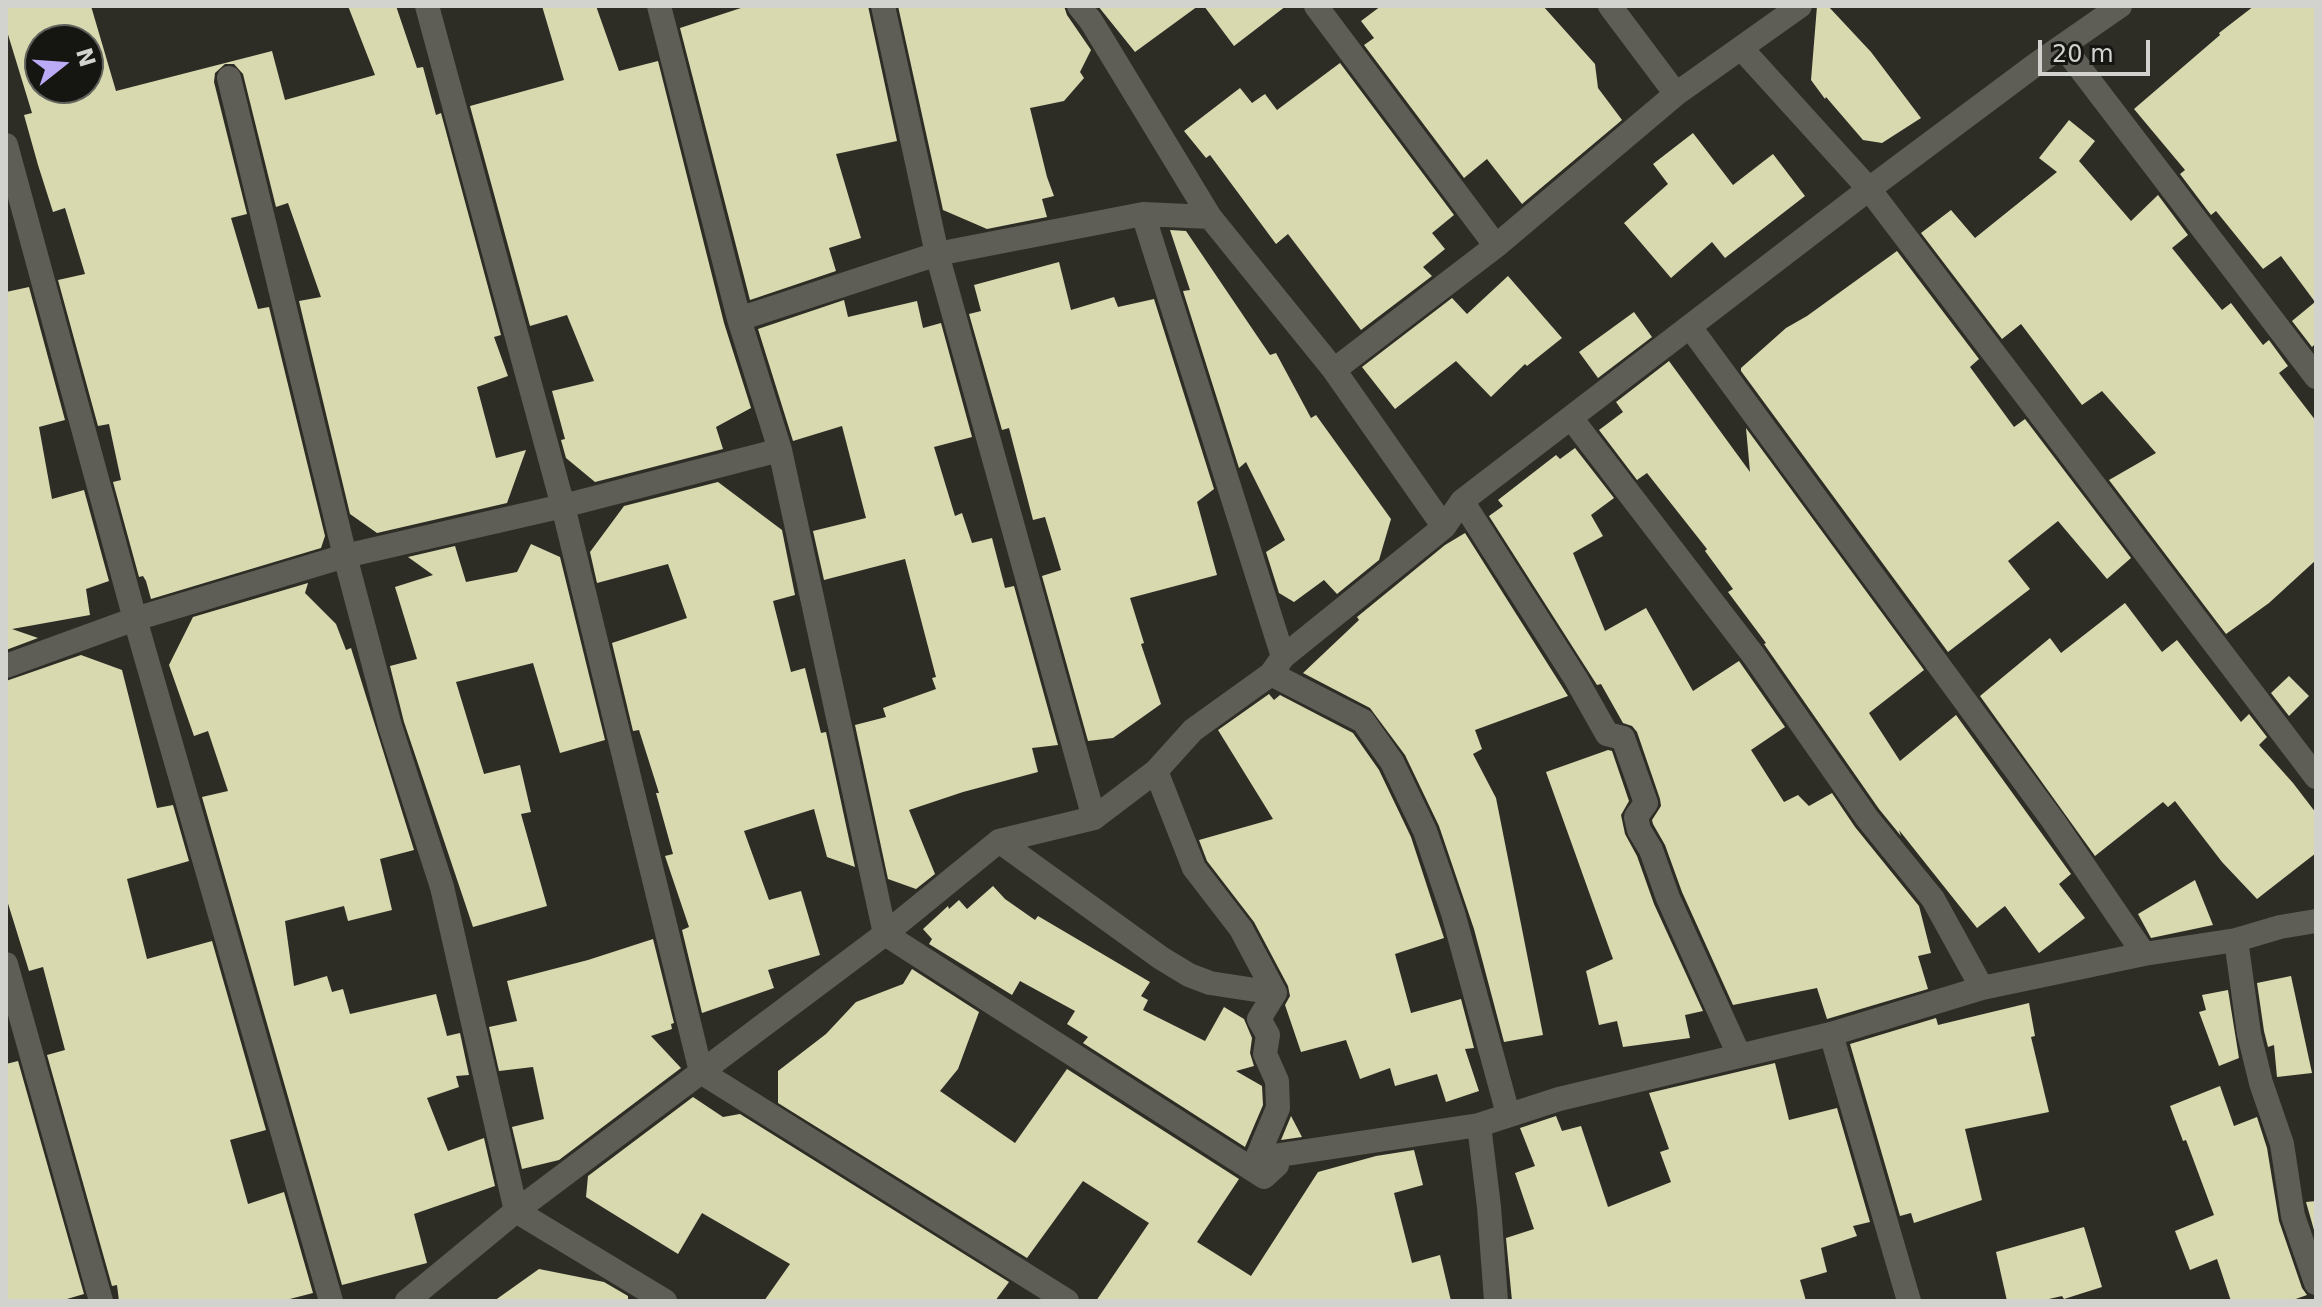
<!DOCTYPE html>
<style>
body{margin:0}
#map{position:relative;width:2322px;height:1307px;overflow:hidden;background:#2d2d26;font-family:"DejaVu Sans",sans-serif}
canvas{display:block}
.frame{position:absolute;inset:0;border:8px solid #d2d3ce;pointer-events:none}
.north{position:absolute;left:24px;top:24px;width:80px;height:80px;box-sizing:border-box;background:#151512;border:2px solid #61615d;border-radius:50%;rotate:73deg;font-size:22px;font-weight:700;line-height:32px;text-align:center;color:#d2d3ce}
.north::after{content:'';display:block;margin:auto;width:28px;height:36px;background:#bbaaf6;clip-path:polygon(50% 0,100% 100%,50% 72%,0 100%)}
.scale{position:absolute;left:2038px;top:40px;width:112px;height:36px;box-sizing:border-box;border:4px solid #d2d3ce;border-top:0;padding-left:10px;font-size:24px;line-height:28px;white-space:nowrap;color:#d2d3ce;-webkit-text-stroke:6px #151512;paint-order:stroke}
</style>
<div id="map">
<canvas width="2322" height="1307"></canvas>
<div class="frame"></div>
<div class="north">N</div>
<div class="scale">20 m</div>
</div>
<script>
const c = document.querySelector('canvas').getContext('2d');
c.lineJoin = 'round';
function fill(path, color) { c.fillStyle = color; c.fill(path, 'evenodd'); }
const toPath = rows => new Path2D(rows.map(r => 'M' + r).join(''));
function strokePath(path, color, width, dash) { c.strokeStyle = color; c.lineWidth = width; c.lineCap = dash ? 'butt' : 'round'; c.setLineDash(dash || []); c.stroke(path); }
fill(toPath([
 [6,6,91,6,116,91,272,51,285,100,375,75,348,6,396,6,417,68,423,67,436,115,441,113,501,335,494,337,508,376,477,387,496,458,526,450,507,503,377,533,350,514,299,301,321,297,288,203,276,207,243,74,234,64,225,64,215,73,214,82,247,214,231,218,258,309,269,307,325,536,321,548,151,599,146,581,143,576,139,577,113,482,121,480,109,424,98,426,58,280,85,274,65,208,53,212,38,165,24,115,32,113,6,28],
 [40,40,88,40,88,88,40,88],
 [542,6,596,6,619,71,658,61,724,323,751,408,716,427,723,449,595,482,566,458,561,440,565,439,552,391,594,381,567,315,530,326,470,106,564,80],
 [747,6,868,6,897,141,836,154,861,238,829,248,836,271,750,300,680,28],
 [898,6,1064,6,1067,15,1091,50,1080,72,1084,78,1064,101,1030,108,1047,177,1054,196,1042,199,1047,217,987,229,943,210],
 [1098,6,1198,6,1135,52],
 [1204,6,1286,6,1234,46],
 [1381,6,1543,6,1595,64,1598,88,1622,120,1522,204,1487,159,1464,178,1364,45,1374,38,1361,21],
 [1817,6,1828,6,1871,52,1921,118,1882,143,1863,140,1826,97,1825,99,1811,80],
 [2254,6,2316,6,2316,343,2312,347,2292,321,2315,302,2281,256,2263,269,2216,211,2211,215,2180,174,2185,170,2134,109,2220,35,2219,33],
 [1340,63,1454,215,1432,233,1445,249,1423,267,1432,276,1361,330,1288,234,1276,244,1210,155,1206,158,1184,131,1240,88,1252,103,1265,94,1277,110],
 [2069,120,2095,141,2079,161,2131,221,2158,195,2188,235,2172,248,2222,310,2231,303,2263,345,2269,340,2288,366,2279,373,2316,421,2316,560,2269,603,2226,634,2109,480,2156,453,2102,391,2082,405,2021,324,2002,339,1921,233,1951,210,1975,238,2057,172,2039,158],
 [1693,133,1733,185,1773,154,1805,196,1725,258,1712,242,1671,278,1624,223,1668,184,1653,164],
 [1170,230,1186,231,1270,355,1276,353,1311,418,1316,415,1391,519,1379,560,1337,594,1324,580,1294,602,1279,593,1266,552,1285,540,1246,462,1239,468,1183,291,1190,290],
 [1897,251,1979,359,1970,367,2014,427,2025,419,2131,558,2107,579,2058,521,2008,561,2030,589,1948,652,1741,371,1741,368,1786,328,1807,316],
 [1059,262,1071,310,1114,297,1118,307,1154,299,1214,489,1197,502,1217,575,1130,598,1144,643,1141,644,1161,704,1113,738,1088,741,1042,576,1061,570,1045,517,1033,520,1009,428,1002,430,969,314,981,311,974,285],
 [1508,276,1562,338,1527,366,1525,364,1491,397,1456,361,1395,409,1362,367,1452,298,1467,314],
 [29,287,65,420,39,427,52,499,84,490,109,581,86,589,90,615,12,629,38,638,6,650,6,292],
 [844,300,848,317,917,301,923,328,941,323,972,437,934,447,955,516,962,513,972,543,992,538,1005,588,1014,586,1058,745,1032,748,1038,772,963,792,909,810,935,874,916,889,888,879,855,725,886,717,883,708,936,689,932,678,936,677,905,559,824,580,813,531,866,518,842,426,793,441,758,329],
 [1634,312,1652,337,1598,378,1579,352],
 [1669,361,1750,472,1746,428,1924,670,1869,713,1900,761,1956,715,2071,874,2059,884,2085,918,2039,953,2005,906,1977,928,1899,830,1901,836,1879,809,1764,644,1766,643,1728,592,1733,589,1705,551,1707,549,1647,473,1637,480,1599,430,1623,412,1616,402],
 [1575,448,1614,498,1591,515,1603,536,1573,553,1605,631,1646,608,1693,691,1739,661,1785,727,1751,750,1784,802,1798,795,1809,806,1832,793,1855,827,1919,906,1931,953,1918,956,1928,989,1827,1019,1817,988,1733,1005,1682,892,1665,845,1653,824,1652,820,1661,806,1660,799,1637,732,1632,726,1623,723,1601,684,1597,685,1489,516,1503,506,1498,500,1556,455,1560,459],
 [718,482,782,530,795,595,773,601,791,672,805,668,821,733,826,732,855,867,827,857,814,809,744,831,769,900,801,891,820,955,768,970,774,988,702,1013,682,930,689,927,665,856,673,854,656,793,659,793,639,730,633,731,612,643,687,618,668,564,597,583,590,552,624,506],
 [1465,533,1568,696,1475,730,1482,749,1473,754,1496,798,1543,1035,1504,1042,1474,929,1439,826,1405,755,1370,708,1303,673,1359,620,1357,617,1445,545],
 [531,544,560,557,605,740,560,753,533,663,456,682,484,774,520,765,531,812,521,814,547,906,473,927,404,722,390,666,417,659,395,587,433,575,408,557,455,546,466,582,517,572],
 [308,583,305,593,336,624,346,650,351,648,414,850,380,859,392,910,348,921,344,906,285,921,294,986,327,976,332,992,343,989,350,1014,436,994,447,1036,460,1033,469,1075,456,1076,459,1087,427,1098,448,1151,484,1138,495,1186,414,1214,427,1263,342,1285,202,797,228,791,208,731,194,736,169,665,193,617],
 [2125,603,2162,652,2177,640,2241,722,2249,714,2267,737,2259,745,2293,783,2316,813,2316,853,2257,899,2222,862,2175,801,2168,807,2163,802,2095,856,1980,696,2050,638,2061,653],
 [81,655,122,670,157,808,173,805,189,861,127,879,147,959,212,941,266,1130,230,1140,248,1204,284,1192,313,1293,282,1301,119,1301,117,1285,112,1286,47,1055,65,1050,43,967,29,971,6,897,6,681],
 [2289,676,2309,696,2289,716,2271,693],
 [1269,694,1274,700,1280,695,1353,733,1379,770,1411,837,1444,938,1395,954,1411,1013,1461,999,1474,1048,1465,1049,1479,1091,1446,1102,1437,1074,1395,1086,1390,1068,1360,1079,1346,1040,1301,1052,1285,1005,1290,996,1288,986,1254,922,1207,861,1199,840,1273,819,1218,730],
 [1608,750,1612,751,1629,801,1621,815,1625,834,1637,856,1654,904,1703,1011,1685,1015,1690,1038,1623,1047,1617,1021,1599,1025,1586,971,1613,959,1546,772],
 [2195,880,2213,925,2151,938,2138,914],
 [993,886,1005,899,1035,920,1038,916,1150,982,1141,996,1148,1000,1143,1010,1205,1041,1224,1007,1244,1019,1252,1038,1250,1053,1254,1066,1236,1071,1262,1086,1263,1105,1245,1147,1083,1043,1088,1037,1067,1024,1075,1011,1020,981,1012,995,929,944,932,939,923,929,948,906,949,909,959,900,967,909],
 [653,939,674,1023,671,1024,672,1029,651,1036,681,1068,559,1160,522,1169,512,1127,544,1119,533,1067,499,1071,489,1027,517,1021,507,981,588,960],
 [912,969,979,1012,958,1069,940,1091,1015,1143,1067,1069,1239,1179,1197,1242,1251,1276,1318,1172,1376,1156,1414,1150,1423,1185,1394,1193,1412,1263,1440,1255,1451,1301,1096,1301,1149,1223,1083,1181,1027,1258,778,1103,778,1071,826,1034,856,1002,903,984],
 [2291,976,2312,1073,2277,1077,2274,1045,2268,1047,2264,1031,2257,983],
 [2228,990,2239,1058,2219,1066,2199,1012,2206,1010,2202,995],
 [2029,1003,2035,1036,2031,1037,2049,1112,1965,1129,1982,1200,1914,1223,1911,1213,1900,1216,1850,1044,1936,1018,1938,1025],
 [18,1061,84,1294,60,1301,6,1301,6,1064],
 [1775,1063,1789,1120,1837,1108,1870,1222,1853,1226,1857,1236,1821,1248,1827,1272,1800,1280,1806,1301,1512,1301,1506,1238,1534,1229,1515,1173,1535,1166,1520,1128,1556,1116,1562,1131,1581,1126,1608,1207,1671,1182,1660,1152,1669,1149,1649,1093],
 [2220,1086,2234,1126,2257,1117,2267,1148,2279,1221,2302,1288,2307,1295,2290,1301,2231,1301,2217,1259,2190,1270,2175,1231,2214,1215,2186,1140,2183,1141,2170,1106],
 [693,1097,723,1117,740,1114,1009,1282,995,1301,764,1301,790,1264,702,1213,678,1254,586,1197,588,1176],
 [1291,1116,1302,1137,1281,1140],
 [2316,1201,2316,1237,2306,1202],
 [2084,1227,2102,1287,2064,1299,2062,1296,2040,1301,2007,1301,1996,1252],
 [539,1269,604,1282,628,1296,628,1301,494,1301]
]), '#d8d9af');
strokePath(toPath([
 [427,6,563,506,701,1072,1067,1301],
 [659,6,739,319,780,450,885,934,1264,1177,1277,1165,1257,1158,1278,1108,1277,1081,1265,1054,1268,1035,1259,1019,1275,993,1241,929,1194,868,1156,771],
 [883,6,937,254,1094,818],
 [1079,6,1091,21,1210,217,1334,370,1444,527],
 [1316,6,1496,246],
 [1610,6,1676,94],
 [2063,46,2316,377],
 [1741,48,1869,189,2316,777],
 [229,78,345,556,390,726,442,887,516,1211,665,1301],
 [6,145,135,619,331,1301],
 [1143,214,1283,657],
 [739,319,937,254,1143,214,1210,217],
 [1690,327,2054,822,2144,954],
 [1334,370,1496,246,1676,94,1800,6],
 [1571,418,1754,656,1867,818,1933,899,1982,988],
 [1462,501,1576,679,1607,734,1623,738,1646,803,1636,817,1639,830,1651,850,1668,898,1739,1055],
 [6,666,135,619,345,556,563,506,780,450],
 [1271,674,1363,721,1392,762,1425,831,1453,913,1508,1114],
 [999,841,1161,958,1189,975,1210,983,1275,993],
 [2316,921,2280,927,2236,940,2249,1034,2261,1083,2282,1144,2293,1216,2316,1283],
 [6,964,101,1301],
 [1831,1034,1909,1301],
 [1479,1125,1489,1207,1496,1301],
 [1260,1158,1479,1125,1559,1099,1831,1034,1982,988,2144,954,2236,940],
 [407,1301,516,1211,885,934,999,841,1094,818,1156,771,1193,730,1271,674,1283,657,1444,527,1462,501,1869,189,2035,65,2120,6]
]), '#5e5e56', 24);
</script>
